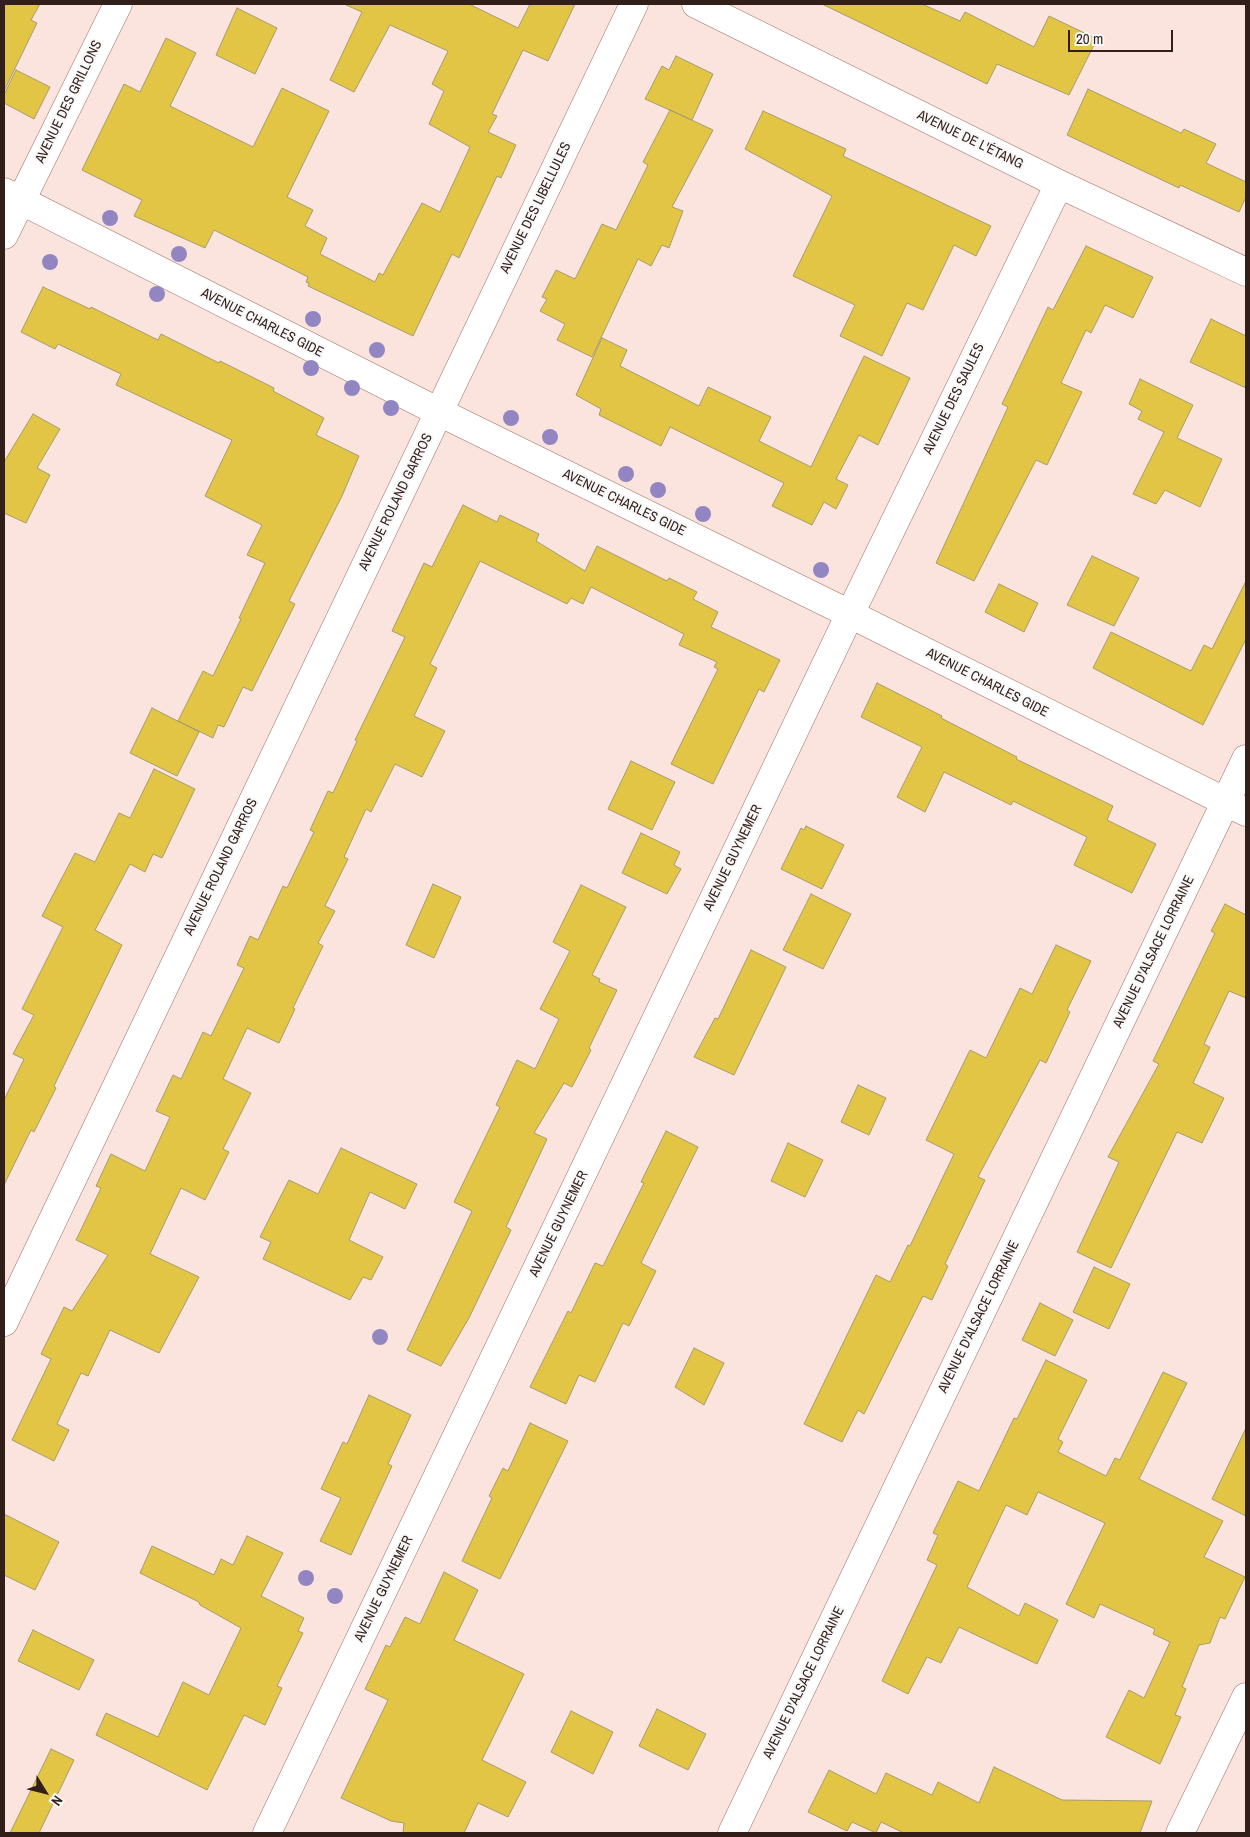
<!DOCTYPE html>
<html>
<head>
<meta charset="utf-8">
<style>
  body { margin:0 }
  #map { position:relative; width:1250px; height:1837px; overflow:hidden; background:#fbe4de; font-family:"Archivo Narrow",sans-serif }
  canvas { display:block }
  .frame { position:absolute; inset:0; border:5px solid #331f19; pointer-events:none }
  .north { position:absolute; left:20px; top:1767px; width:50px; height:50px; -webkit-text-stroke:4px #f7f7f7; paint-order:stroke; rotate:126deg; font-size:14px; font-weight:700; line-height:20px; text-align:center; color:#331f19 }
  .north::after { content:''; display:block; margin:auto; width:18px; height:22px; background:#331f19; clip-path:polygon(50% 0,100% 100%,50% 72%,0 100%) }
  .scale { position:absolute; left:1068px; top:30px; width:105px; height:22px; box-sizing:border-box; border:2px solid #331f19; border-top:0; padding-left:6px; font-size:15px; line-height:18px; white-space:nowrap; color:#331f19; -webkit-text-stroke:4px #f7f7f7; paint-order:stroke }
</style>
</head>
<body>
<div id="map">
<canvas width="1250" height="1837"></canvas>
<div class="frame"></div>
<div class="north">N</div>
<div class="scale">20 m</div>
</div>
<script>
const context = document.querySelector('canvas').getContext('2d');
context.lineJoin = 'round';
function paint(path, color) {
  context.fillStyle = color;
  context.fill(path, 'evenodd');
}
function toPath(rows) {
  const path = new Path2D();
  for (const r of rows) {
    path.moveTo(r[0], r[1]);
    for (let i = 2; i < r.length; i += 2) path.lineTo(r[i], r[i + 1]);
  }
  return path;
}
function stroke(path, color, width, dash) {
  context.strokeStyle = color;
  context.lineWidth = width;
  context.lineCap = dash ? 'butt' : 'round';
  context.setLineDash(dash || []);
  context.stroke(path);
}
function drawText(font, color, halo, rows, align = 'center') {
  context.font = font + ' "Archivo Narrow",sans-serif';
  context.lineWidth = 4;
  context.setLineDash([]);
  context.textBaseline = 'middle';
  context.strokeStyle = halo;
  context.fillStyle = color;
  for (const [text, x, y, turn = 0] of rows) {
    context.save();
    context.translate(x, y);
    context.rotate((+turn || 0) * Math.PI / 180);
    context.textAlign = isNaN(turn) ? turn : align;
    if (halo) context.strokeText(text, 0, 0);
    context.fillText(text, 0, 0);
    context.restore();
  }
}
const building = toPath([
  [4,4,40,4,31,20,37,23,4,91,4,4],
  [344,4,469,4,518,28,530,4,575,4,548,61,523,50,492,114,497,116,488,132,516,145,501,178,497,176,459,258,452,254,413,336,308,286,309,283,306,282,308,277,214,230,205,248,134,216,142,200,82,170,124,84,140,92,166,38,196,53,170,106,253,147,282,88,329,111,287,197,313,210,305,226,327,238,320,254,375,282,379,273,383,275,422,203,440,212,470,147,429,124,444,91,432,84,448,51,390,25,354,92,330,80,362,12,344,4],
  [822,4,922,4,960,21,965,12,1034,47,1049,16,1097,39,1069,95,997,64,987,84,822,4],
  [237,8,277,28,255,74,216,55,237,8],
  [676,56,713,74,692,120,645,99,662,66,669,70,676,56],
  [16,70,50,87,34,119,4,103,4,95,16,70],
  [1088,89,1181,133,1184,129,1216,144,1206,163,1246,182,1246,197,1239,212,1180,185,1179,188,1067,135,1088,89],
  [670,110,713,130,672,207,683,211,669,248,662,245,651,266,638,259,592,357,557,340,565,324,540,311,547,299,542,297,556,270,575,279,602,224,616,230,648,165,643,162,670,110],
  [763,111,846,149,843,156,991,226,976,256,954,245,923,310,907,303,882,356,840,336,855,305,793,276,832,196,745,149,763,111],
  [1086,246,1153,277,1133,318,1105,305,1091,333,1086,330,1061,383,1082,392,1047,465,1036,460,974,581,936,563,1008,407,1002,404,1048,307,1053,310,1086,246],
  [43,287,90,309,91,307,158,340,161,334,219,363,220,361,274,388,273,391,324,418,316,435,359,456,342,496,289,601,295,604,252,691,243,687,224,727,218,725,213,738,178,721,203,671,213,676,241,619,239,618,265,563,247,555,262,525,205,496,232,440,116,385,121,374,58,344,55,349,21,332,43,287],
  [1211,319,1246,336,1246,388,1190,362,1211,319],
  [602,338,627,350,620,366,699,406,708,387,771,417,759,441,811,467,864,356,910,378,878,445,859,435,836,479,848,485,836,509,824,502,812,525,772,506,784,483,670,427,661,446,599,415,601,409,576,395,602,338],
  [1140,379,1193,405,1177,438,1222,459,1200,507,1165,490,1156,504,1133,494,1164,432,1138,419,1142,411,1129,404,1140,379],
  [33,414,60,429,37,468,50,475,26,523,4,513,4,462,33,414],
  [463,505,497,522,500,515,539,534,536,541,585,571,597,546,667,581,669,578,697,592,693,599,718,612,711,627,780,660,764,692,759,689,713,784,671,764,718,669,714,667,717,662,679,645,684,634,591,587,583,604,571,598,567,604,480,561,430,664,437,668,414,716,445,731,422,777,395,764,371,812,366,809,344,857,348,859,325,906,335,911,318,943,323,946,293,1008,295,1009,279,1043,247,1028,223,1079,251,1093,223,1149,229,1152,205,1200,181,1188,150,1254,199,1277,159,1353,110,1330,88,1376,81,1373,57,1424,69,1430,54,1461,12,1440,51,1359,41,1354,64,1307,72,1311,108,1255,76,1240,101,1188,96,1186,111,1154,145,1171,170,1117,156,1111,173,1075,181,1079,203,1032,211,1036,244,968,237,965,250,936,258,940,283,886,287,888,314,832,310,830,328,791,333,793,357,741,355,740,405,637,392,631,424,563,432,567,463,505],
  [1092,556,1139,578,1114,626,1067,605,1092,556],
  [1246,581,1246,639,1203,725,1093,668,1111,632,1191,671,1204,645,1212,649,1246,581],
  [999,584,1038,603,1024,632,985,612,999,584],
  [877,683,942,716,941,718,1017,757,1016,759,1113,806,1107,820,1156,844,1132,893,1074,865,1087,837,1013,801,1011,805,944,772,925,812,897,797,922,747,861,717,877,683],
  [152,708,199,732,177,776,130,753,152,708],
  [631,761,675,782,652,830,608,809,631,761],
  [154,769,195,789,162,858,153,854,145,872,130,864,95,930,122,945,54,1086,56,1088,34,1132,31,1130,4,1185,4,1100,24,1059,13,1054,34,1015,22,1009,63,927,42,916,75,853,95,862,119,813,130,818,154,769],
  [806,826,844,845,822,889,781,869,801,828,804,830,806,826],
  [641,833,680,852,674,865,681,869,667,894,622,873,641,833],
  [433,884,461,897,434,958,406,945,433,884],
  [581,885,626,907,592,975,600,979,599,982,617,990,589,1048,591,1050,572,1087,564,1083,534,1133,547,1139,506,1227,511,1230,469,1318,441,1366,407,1350,472,1211,454,1202,500,1107,496,1105,517,1060,535,1069,559,1019,540,1009,570,951,553,942,581,885],
  [811,894,851,914,823,969,783,950,811,894],
  [1225,904,1246,915,1246,998,1229,991,1204,1044,1210,1047,1193,1083,1224,1098,1202,1143,1177,1132,1111,1268,1077,1252,1119,1162,1108,1157,1159,1064,1153,1061,1215,933,1211,931,1225,904],
  [1056,945,1091,961,1067,1010,1070,1012,1046,1063,1040,1060,978,1177,985,1180,945,1264,948,1266,932,1300,923,1296,864,1414,858,1410,842,1442,804,1424,876,1275,890,1282,908,1245,910,1246,954,1154,926,1140,970,1050,986,1058,1020,988,1032,994,1056,945],
  [751,950,786,967,734,1075,694,1057,715,1018,718,1019,751,950],
  [858,1085,886,1098,869,1135,841,1122,858,1085],
  [666,1131,698,1147,641,1263,656,1271,629,1326,623,1323,595,1382,579,1375,566,1404,530,1387,568,1311,571,1313,595,1263,603,1266,644,1183,641,1182,666,1131],
  [788,1143,823,1160,805,1197,771,1181,788,1143],
  [341,1148,417,1184,405,1209,370,1192,349,1240,383,1257,371,1280,363,1277,350,1300,263,1259,271,1242,260,1237,289,1180,318,1194,341,1148],
  [1094,1267,1130,1284,1109,1329,1073,1312,1094,1267],
  [1040,1303,1073,1320,1055,1356,1022,1340,1040,1303],
  [694,1348,724,1363,704,1405,675,1387,694,1348],
  [1046,1360,1087,1380,1058,1439,1063,1442,1058,1452,1106,1476,1115,1458,1120,1460,1163,1372,1187,1383,1139,1479,1223,1521,1204,1557,1245,1577,1225,1619,1220,1617,1210,1643,1199,1645,1182,1687,1186,1689,1175,1715,1181,1717,1160,1764,1106,1737,1129,1690,1144,1698,1170,1642,1153,1634,1155,1629,1100,1604,1094,1618,1066,1604,1105,1523,1038,1492,1027,1515,1006,1505,967,1587,1019,1616,1025,1603,1058,1620,1037,1664,959,1627,941,1663,927,1657,908,1694,882,1681,937,1565,927,1560,938,1535,933,1533,958,1481,979,1491,1014,1418,1017,1419,1046,1360],
  [369,1395,411,1415,388,1464,392,1466,351,1555,320,1541,341,1498,321,1489,343,1442,347,1444,369,1395],
  [530,1423,568,1441,500,1579,462,1561,492,1498,489,1496,503,1468,508,1471,530,1423],
  [1246,1428,1246,1516,1212,1499,1246,1428],
  [4,1514,59,1542,35,1590,4,1575,4,1514],
  [247,1536,283,1553,261,1596,304,1618,298,1631,303,1633,277,1686,282,1688,265,1725,244,1715,207,1790,96,1735,106,1713,158,1737,183,1682,209,1695,241,1628,200,1605,199,1602,140,1573,152,1546,214,1575,221,1559,233,1565,247,1536],
  [444,1572,478,1590,454,1640,524,1674,482,1760,526,1782,508,1817,478,1803,464,1833,403,1833,404,1823,391,1821,341,1798,388,1700,365,1689,386,1645,390,1647,405,1617,420,1624,444,1572],
  [33,1630,94,1660,79,1690,18,1661,33,1630],
  [657,1709,706,1734,688,1770,639,1746,657,1709],
  [571,1711,613,1732,593,1774,551,1752,571,1711],
  [51,1749,74,1760,39,1833,10,1833,51,1749],
  [994,1767,1062,1800,1152,1801,1140,1833,904,1833,881,1822,876,1833,852,1822,847,1831,808,1812,829,1770,876,1794,886,1773,932,1795,938,1782,979,1803,994,1767]
]);
paint(building, '#e2c544');
stroke(building, '#a79b6c', 1);
const minor = toPath([
  [696,4,1059,184,1246,272],
  [4,192,439,412,850,614,1246,812],
  [4,235,118,4],
  [4,1322,634,4],
  [267,1833,850,614,1059,184],
  [732,1833,1246,759],
  [1180,1833,1246,1697]
]);
stroke(minor, '#a27164', 29);
stroke(minor, '#fff', 28);
context.fillStyle = '#9186c2';
for (const [x, y] of [
  [110,218],
  [179,254],
  [50,262],
  [157,294],
  [313,319],
  [377,350],
  [311,368],
  [352,388],
  [391,408],
  [511,418],
  [550,437],
  [626,474],
  [658,490],
  [703,514],
  [821,570],
  [380,1337],
  [306,1578],
  [335,1596]
]) {
  context.beginPath();
  context.arc(x, y, 8, 0, 2 * Math.PI);
  context.fill();
}
drawText('14px', '#331f19', '#f7f7f7', [
  ["AVENUE DES GRILLONS",69,102,-64],
  ["AVENUE DE L'ÉTANG",970,140,26],
  ["AVENUE DES LIBELLULES",536,208,-64],
  ["AVENUE CHARLES GIDE",262,323,27],
  ["AVENUE DES SAULES",954,399,-64],
  ["AVENUE ROLAND GARROS",396,502,-64],
  ["AVENUE CHARLES GIDE",624,503,26],
  ["AVENUE CHARLES GIDE",987,683,27],
  ["AVENUE GUYNEMER",733,858,-64],
  ["AVENUE ROLAND GARROS",221,867,-64],
  ["AVENUE D'ALSACE LORRAINE",1154,952,-64],
  ["AVENUE GUYNEMER",559,1224,-64],
  ["AVENUE D'ALSACE LORRAINE",979,1317,-64],
  ["AVENUE GUYNEMER",384,1589,-64],
  ["AVENUE D'ALSACE LORRAINE",804,1683,-64]
]);
</script>
</body>
</html>
